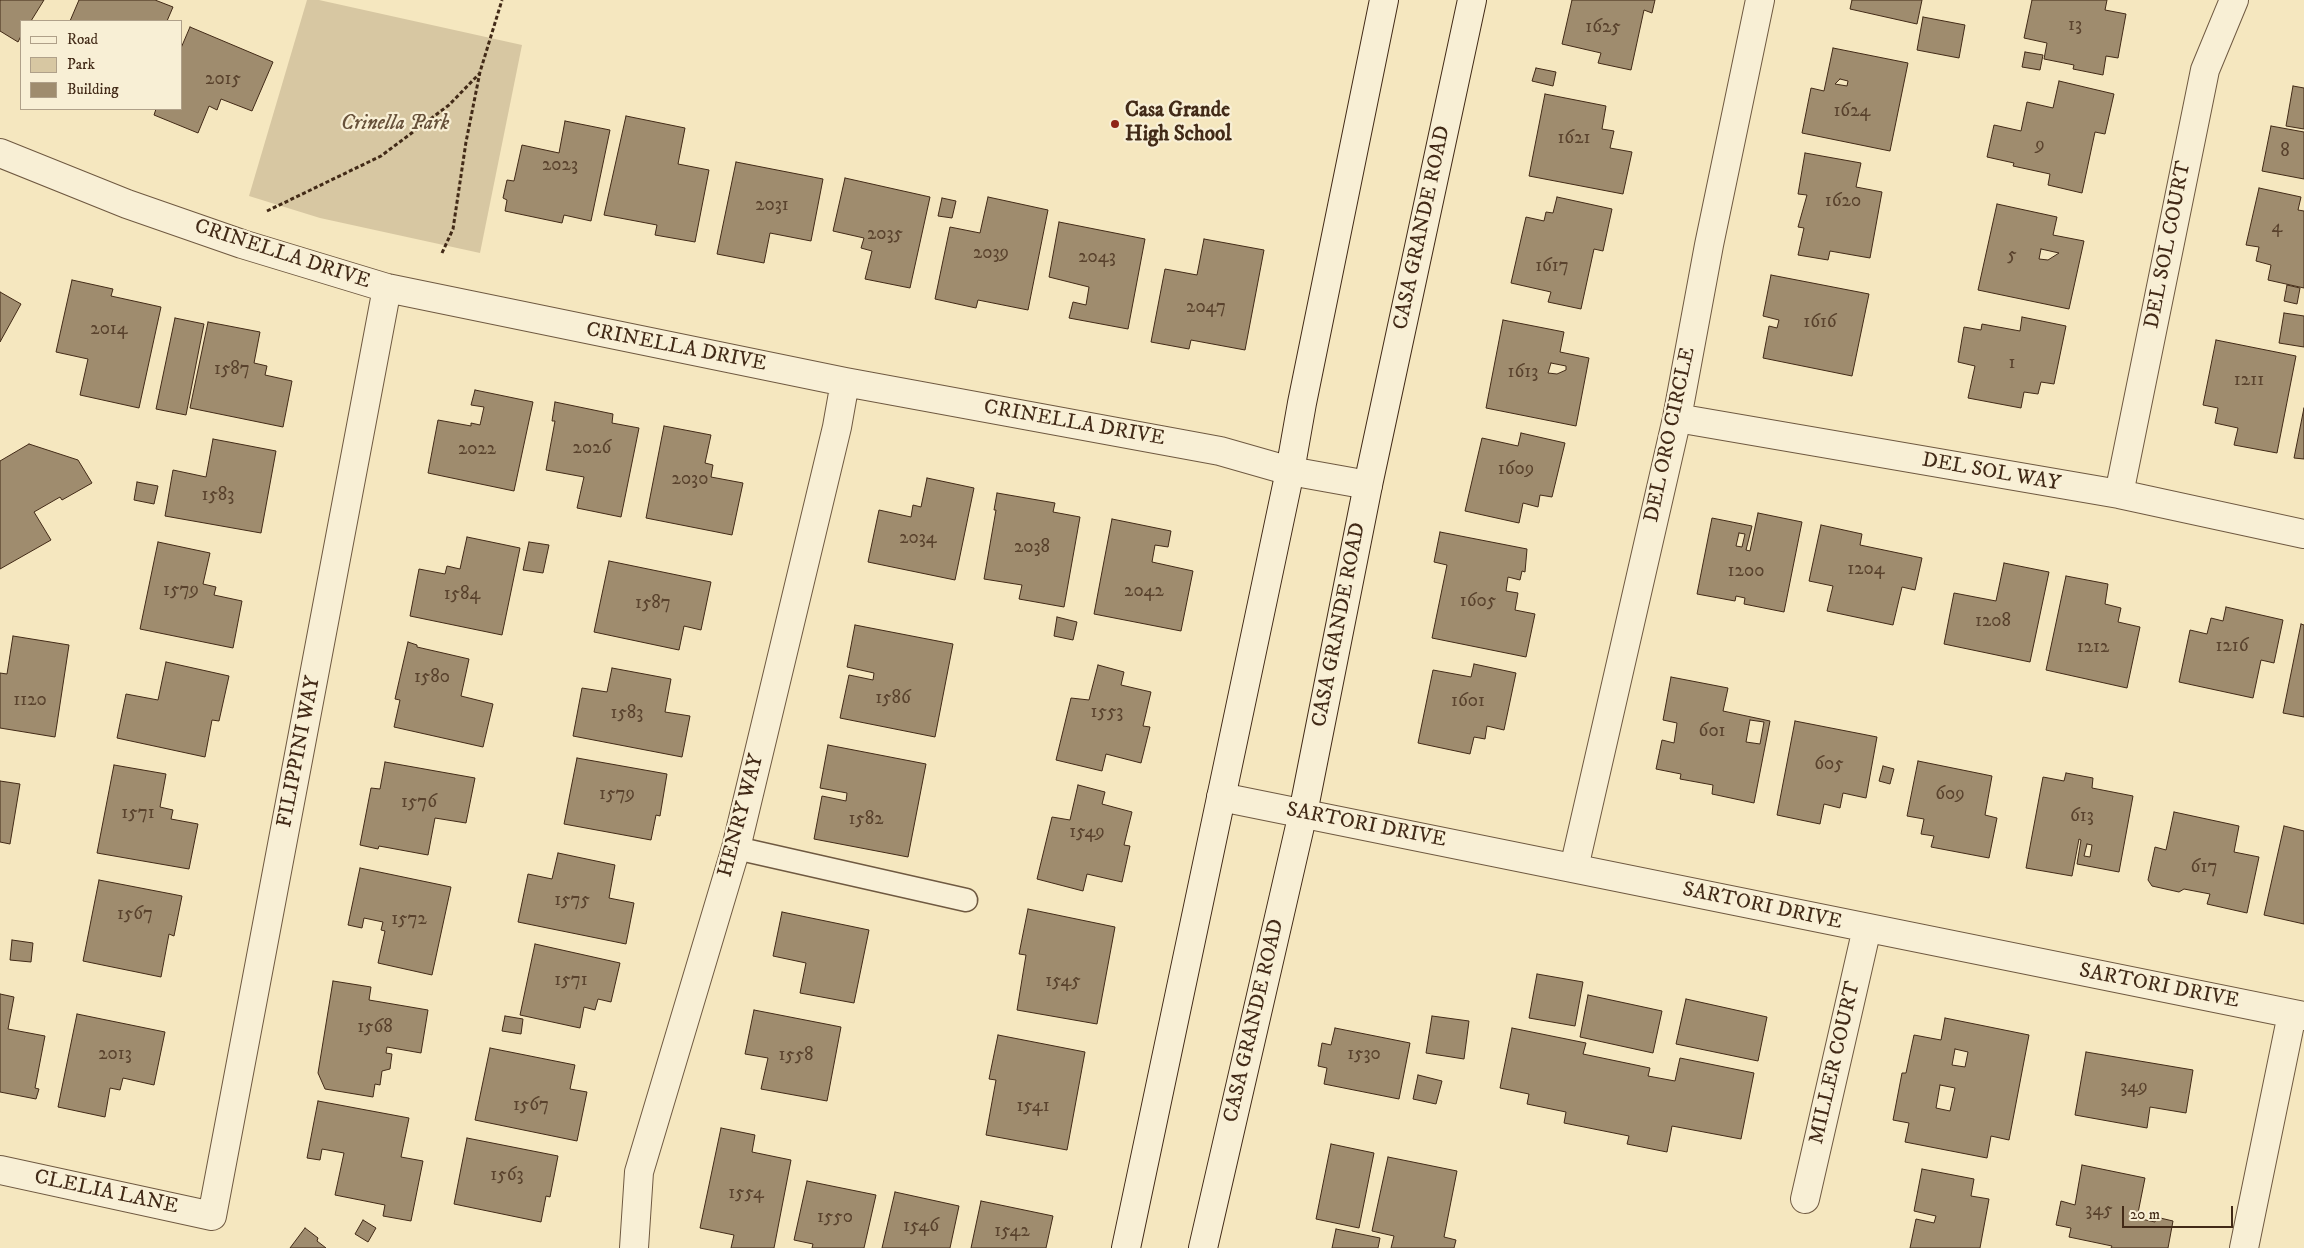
<!DOCTYPE html>
<html>
<head>
<meta charset="utf-8">
<style>
  body { margin:0 }
  #map { position:relative; width:2304px; height:1248px; overflow:hidden; background:#f5e7bf; font-family:"IM FELL DW Pica",serif }
  canvas { display:block }
  .legend { position:absolute; left:20px; top:20px; width:162px; height:90px; box-sizing:border-box; background:#f8efd5; border:1px solid #afa089; margin:0; padding:6px 9px; list-style:none; font-size:15px; color:#422a17 }
  .legend li { display:flex; align-items:center; gap:10px; height:25px }
  .legend b { width:25px; border:1px solid #afa089 }
  .scale { position:absolute; left:2122px; top:1206px; width:111px; height:22px; box-sizing:border-box; border:2px solid #422a17; border-top:0; padding-left:6px; font-size:15px; line-height:18px; white-space:nowrap; color:#422a17; -webkit-text-stroke:4px #f8efd5; paint-order:stroke }
</style>
</head>
<body>
<div id="map">
<canvas width="2304" height="1248"></canvas>
<ul class="legend">
<li><b style="height:6px;background:#f8efd5"></b>Road</li>
<li><b style="height:14px;background:#d7c7a2"></b>Park</li>
<li><b style="height:14px;background:#9f8c6e"></b>Building</li>
</ul>
<div class="scale">20 m</div>
</div>
<script>
const context = document.querySelector('canvas').getContext('2d');
context.lineJoin = 'round';
function paint(path, color) {
  context.fillStyle = color;
  context.fill(path, 'evenodd');
}
function toPath(rows) {
  const path = new Path2D();
  for (const r of rows) {
    path.moveTo(r[0], r[1]);
    for (let i = 2; i < r.length; i += 2) path.lineTo(r[i], r[i + 1]);
  }
  return path;
}
function stroke(path, color, width, dash) {
  context.strokeStyle = color;
  context.lineWidth = width;
  context.lineCap = dash ? 'butt' : 'round';
  context.setLineDash(dash || []);
  context.stroke(path);
}
function drawText(font, color, halo, rows, align = 'center') {
  context.font = font + ' "IM FELL DW Pica",serif';
  context.lineWidth = 4.5;
  context.setLineDash([]);
  context.textBaseline = 'middle';
  context.strokeStyle = halo;
  context.fillStyle = color;
  for (const [text, x, y, turn = 0] of rows) {
    context.save();
    context.translate(x, y);
    context.rotate((+turn || 0) * Math.PI / 180);
    context.textAlign = isNaN(turn) ? turn : align;
    if (halo) context.strokeText(text, 0, 0);
    context.fillText(text, 0, 0);
    context.restore();
  }
}
paint(toPath([
  [307,0,319,0,522,45,480,253,320,218,249,196]
]), '#d7c7a2');
const building = toPath([
  [0,0,44,0,31,21,21,21,21,36,18,42,0,31,0,0],
  [79,0,155,0,173,7,167,21,70,21,79,0],
  [1572,0,1655,0,1652,13,1644,10,1631,70,1598,63,1601,53,1562,44,1572,0],
  [1852,0,1922,0,1917,24,1850,9,1852,0],
  [2032,0,2107,0,2105,10,2126,14,2118,58,2106,56,2103,75,2073,69,2074,65,2044,59,2047,43,2024,38,2032,0],
  [1923,17,1965,25,1959,58,1917,50,1923,17],
  [190,27,273,62,252,111,221,99,217,110,209,106,198,133,154,115,156,109,181,109,181,48,190,27],
  [1833,48,1908,63,1890,151,1802,133,1811,88,1824,91,1833,48],
  [1840,79,1848,81,1847,86,1835,84,1840,79],
  [2025,52,2043,55,2040,70,2022,67,2025,52],
  [1536,68,1556,72,1553,86,1532,81,1536,68],
  [2059,81,2114,94,2105,134,2095,132,2082,193,2048,185,2050,174,2013,166,2014,163,1987,157,1994,125,2021,131,2027,102,2053,108,2059,81],
  [2293,86,2304,88,2304,129,2286,126,2293,86],
  [1545,94,1606,106,1602,129,1614,131,1610,148,1632,152,1623,194,1529,176,1545,94],
  [626,116,685,128,678,164,709,170,695,242,655,235,657,225,604,215,626,116],
  [565,121,610,130,591,221,564,215,562,223,505,211,507,200,503,198,507,180,514,181,522,145,559,153,565,121],
  [2271,126,2304,132,2304,179,2262,171,2271,126],
  [1805,153,1861,163,1856,187,1882,192,1870,258,1830,251,1828,260,1798,255,1804,228,1798,227,1807,195,1798,194,1805,153],
  [736,162,823,179,811,241,770,233,764,263,717,254,736,162],
  [845,178,930,197,910,288,865,279,872,251,861,248,864,238,833,231,845,178],
  [2259,188,2301,197,2298,210,2304,211,2304,288,2268,280,2271,265,2256,261,2259,247,2246,245,2259,188],
  [988,197,1048,210,1028,310,978,300,976,308,935,299,950,227,980,233,988,197],
  [1557,197,1612,209,1603,251,1594,249,1581,309,1548,302,1551,292,1511,283,1526,217,1544,221,1546,212,1553,213,1557,197],
  [942,198,956,201,952,218,938,216,942,198],
  [1997,204,2057,217,2053,235,2084,241,2069,309,1978,290,1997,204],
  [2041,249,2059,253,2048,260,2039,259,2041,249],
  [1059,222,1145,239,1128,329,1069,318,1073,302,1086,305,1089,287,1049,277,1059,222],
  [1204,239,1264,250,1245,350,1191,340,1189,349,1151,342,1165,269,1197,275,1204,239],
  [1771,275,1869,294,1852,376,1763,358,1769,326,1777,328,1779,320,1763,316,1771,275],
  [72,280,113,289,111,296,161,307,139,408,80,395,88,359,56,352,72,280],
  [2287,285,2300,288,2297,304,2284,301,2287,285],
  [0,292,21,304,0,342,0,292],
  [2284,313,2304,316,2304,347,2279,343,2284,313],
  [2022,317,2066,326,2054,384,2041,382,2038,394,2024,392,2021,408,1968,398,1975,366,1958,362,1964,327,1981,330,1982,324,2020,331,2022,317],
  [175,318,204,324,186,415,156,409,175,318],
  [1503,320,1564,332,1560,352,1589,358,1576,426,1486,408,1503,320],
  [1551,363,1566,366,1566,370,1557,374,1548,373,1551,363],
  [208,322,260,332,254,363,267,366,265,375,292,381,283,427,190,408,208,322],
  [2216,340,2296,356,2277,453,2234,445,2238,428,2215,423,2218,408,2203,405,2216,340],
  [475,390,533,402,514,491,428,473,438,420,471,426,471,423,480,425,484,407,471,405,475,390],
  [555,402,613,414,612,423,639,428,621,517,577,508,584,477,546,470,555,421,552,421,555,402],
  [2304,408,2304,459,2294,458,2304,408],
  [664,426,711,435,705,463,713,465,711,477,743,483,732,535,646,518,664,426],
  [1521,433,1565,443,1552,497,1540,495,1538,507,1523,503,1519,523,1465,511,1482,438,1518,446,1521,433],
  [213,439,276,451,261,533,165,516,173,470,206,477,213,439],
  [29,444,78,460,92,483,62,500,60,497,34,512,51,540,0,569,0,461,29,444],
  [927,478,974,488,955,580,868,562,879,510,911,517,913,505,921,507,927,478],
  [137,482,158,486,154,504,134,500,137,482],
  [997,493,1055,503,1053,512,1080,517,1064,607,1019,599,1022,585,984,579,996,510,994,510,997,493],
  [1758,513,1802,522,1784,612,1744,604,1745,598,1736,596,1735,601,1697,594,1712,518,1752,526,1746,550,1750,551,1758,513],
  [1739,533,1745,534,1742,547,1736,546,1739,533],
  [1112,519,1171,531,1168,547,1155,545,1152,562,1193,571,1181,631,1094,614,1112,519],
  [1821,525,1862,534,1860,545,1922,558,1915,590,1902,587,1893,625,1827,611,1833,586,1809,581,1821,525],
  [1440,532,1527,549,1525,572,1522,571,1520,580,1508,577,1506,591,1518,593,1515,610,1535,614,1526,657,1432,638,1447,565,1434,562,1440,532],
  [467,537,520,548,502,635,410,616,419,569,445,574,447,566,460,569,467,537],
  [158,542,210,553,203,584,216,587,214,595,242,601,233,648,140,629,158,542],
  [529,542,549,545,543,573,523,570,529,542],
  [609,561,711,582,701,630,684,626,679,650,594,632,609,561],
  [2004,563,2049,572,2030,662,1944,644,1954,593,1996,601,2004,563],
  [2066,576,2108,584,2105,604,2121,608,2118,622,2140,627,2127,688,2046,670,2066,576],
  [2226,607,2283,620,2274,663,2261,660,2253,698,2179,682,2190,630,2207,634,2211,618,2223,621,2226,607],
  [1057,617,1077,622,1073,640,1054,636,1057,617],
  [2301,624,2304,625,2304,717,2283,713,2301,624],
  [855,625,953,644,935,737,840,718,849,675,873,680,874,673,847,667,855,625],
  [13,636,69,645,55,737,0,728,0,673,7,674,13,636],
  [408,642,417,645,417,647,469,659,461,696,493,704,483,747,394,727,400,700,395,699,408,642],
  [166,662,229,676,219,721,212,720,205,757,117,738,126,694,158,700,166,662],
  [1474,664,1516,673,1504,730,1487,726,1485,739,1474,737,1470,754,1418,743,1433,670,1471,677,1474,664],
  [1098,665,1124,672,1121,685,1151,692,1143,726,1150,727,1141,763,1106,754,1102,771,1056,760,1071,698,1089,700,1098,665],
  [612,668,671,679,665,712,690,716,682,757,573,736,582,688,607,692,612,668],
  [1671,677,1728,688,1723,711,1770,721,1754,803,1712,794,1713,785,1680,779,1681,774,1656,769,1662,740,1674,743,1677,723,1663,720,1671,677],
  [1750,720,1764,722,1760,744,1746,742,1750,720],
  [1795,721,1877,737,1866,798,1843,793,1840,808,1824,804,1820,824,1777,815,1795,721],
  [828,745,926,764,908,857,814,839,822,796,846,801,847,793,820,788,828,745],
  [577,758,667,774,660,816,656,815,651,840,564,824,577,758],
  [1918,761,1992,776,1985,815,1997,818,1989,858,1931,847,1934,836,1921,834,1924,819,1907,816,1918,761],
  [385,762,475,778,466,823,435,818,428,855,379,846,378,849,360,845,371,788,380,789,385,762],
  [114,765,166,774,160,807,173,810,171,819,198,824,189,869,97,853,114,765],
  [1883,766,1894,769,1890,784,1879,781,1883,766],
  [2066,773,2093,778,2092,788,2133,796,2119,872,2077,864,2081,840,2079,839,2072,876,2026,868,2043,777,2064,781,2066,773],
  [2087,844,2092,845,2090,857,2084,856,2087,844],
  [0,781,20,784,10,844,0,842,0,781],
  [1078,785,1105,792,1102,804,1132,812,1124,845,1130,846,1122,882,1087,874,1083,891,1037,879,1052,817,1070,820,1078,785],
  [2174,812,2239,826,2234,852,2259,857,2247,913,2207,904,2210,894,2184,889,2179,892,2152,886,2148,880,2155,847,2166,850,2174,812],
  [2284,826,2304,831,2304,924,2264,915,2284,826],
  [558,853,615,865,609,898,634,903,626,944,518,922,528,874,552,879,558,853],
  [360,868,451,887,432,975,378,963,385,931,381,930,383,922,364,918,362,928,348,925,360,868],
  [99,880,182,896,174,936,169,934,161,977,83,961,99,880],
  [1028,909,1115,927,1097,1024,1017,1010,1026,955,1019,954,1028,909],
  [782,912,869,930,854,1003,800,993,806,963,773,956,782,912],
  [12,940,33,943,31,962,10,960,12,940],
  [535,944,620,963,611,1002,598,999,595,1010,584,1007,580,1028,520,1015,535,944],
  [1537,974,1583,982,1575,1026,1529,1018,1537,974],
  [333,981,371,987,369,1000,428,1010,421,1053,387,1047,386,1053,392,1054,390,1069,382,1071,380,1085,375,1084,373,1097,325,1089,318,1073,333,981],
  [0,994,14,997,8,1029,45,1036,35,1088,39,1089,36,1099,0,1092,0,994],
  [1588,995,1662,1011,1653,1053,1580,1037,1588,995],
  [1686,999,1767,1017,1758,1061,1676,1044,1686,999],
  [754,1010,841,1027,827,1101,761,1089,768,1058,745,1054,754,1010],
  [77,1014,165,1032,154,1085,123,1078,120,1090,110,1088,105,1117,58,1107,77,1014],
  [505,1016,523,1019,521,1034,502,1031,505,1016],
  [1432,1016,1469,1021,1464,1059,1426,1053,1432,1016],
  [1945,1018,2029,1035,2009,1140,1991,1136,1987,1158,1905,1142,1909,1123,1893,1120,1902,1073,1906,1073,1914,1035,1941,1040,1945,1018],
  [1955,1049,1968,1052,1965,1067,1952,1065,1955,1049],
  [1940,1085,1955,1088,1950,1111,1936,1108,1940,1085],
  [1335,1028,1410,1043,1399,1099,1324,1084,1327,1068,1318,1066,1322,1043,1331,1045,1335,1028],
  [1512,1028,1586,1043,1583,1054,1650,1068,1648,1076,1675,1081,1680,1058,1754,1073,1741,1139,1672,1126,1667,1152,1627,1144,1629,1136,1564,1123,1566,1112,1527,1104,1529,1094,1500,1088,1512,1028],
  [998,1035,1085,1052,1067,1150,986,1135,996,1080,989,1079,998,1035],
  [490,1048,575,1065,570,1089,587,1092,577,1141,475,1120,490,1048],
  [2086,1052,2193,1070,2186,1113,2150,1107,2147,1128,2075,1115,2086,1052],
  [1418,1075,1442,1081,1436,1104,1413,1099,1418,1075],
  [318,1101,409,1118,401,1157,423,1161,411,1221,383,1216,385,1205,335,1195,344,1153,322,1149,320,1160,307,1158,318,1101],
  [721,1128,755,1135,752,1152,791,1160,774,1248,731,1248,734,1235,700,1228,721,1128],
  [467,1138,558,1156,550,1197,546,1196,541,1222,454,1204,467,1138],
  [1331,1144,1374,1153,1359,1228,1316,1219,1331,1144],
  [1388,1157,1457,1171,1444,1237,1456,1240,1454,1248,1391,1248,1394,1236,1372,1231,1388,1157],
  [2082,1165,2145,1178,2137,1218,2155,1222,2156,1217,2173,1221,2168,1248,2111,1248,2112,1246,2069,1237,2071,1228,2056,1225,2061,1201,2075,1205,2082,1165],
  [1922,1169,1974,1179,1971,1196,1989,1199,1980,1248,1910,1248,1916,1219,1934,1223,1936,1216,1914,1211,1922,1169],
  [807,1181,876,1195,864,1248,812,1248,813,1244,794,1240,807,1181],
  [895,1192,959,1206,950,1248,882,1248,895,1192],
  [981,1201,1053,1216,1046,1248,971,1248,981,1201],
  [363,1220,376,1228,368,1242,355,1234,363,1220],
  [305,1228,318,1238,317,1241,326,1248,290,1248,305,1228],
  [1336,1229,1380,1238,1378,1248,1332,1248,1336,1229]
]);
paint(building, '#9f8c6e');
stroke(building, '#422a17', 1);
const lane = toPath([
  [736,848,966,900]
]);
const street = toPath([
  [0,153,127,204,242,244,387,288,845,382,1220,451,1290,471,1368,485],
  [1677,418,2119,494,2304,534],
  [2119,494,2205,70,2234,0],
  [1221,797,2304,1016],
  [1574,868,1677,418,1709,245,1760,0],
  [0,1170,212,1216,387,288],
  [1805,1199,1867,928],
  [634,1248,639,1172,736,848,837,427,845,382],
  [2244,1248,2292,1014]
]);
const secondary = toPath([
  [1126,1248,1290,471,1302,403,1384,0],
  [1203,1248,1303,813,1368,485,1472,0]
]);
stroke(lane, '#6f5941', 25);
stroke(street, '#6f5941', 30);
stroke(secondary, '#422a17', 30);
stroke(toPath([
  [267,211,381,156,449,105,480,73],
  [442,253,453,229,466,142,480,72,502,0]
]), '#422a17', 3, [4, 2.5]);
stroke(lane, '#f8efd5', 22);
stroke(street, '#f8efd5', 28);
stroke(secondary, '#f8efd5', 28);
for (const [x, y, r, color] of [
  [1115,124,5,"#8f2418"]
]) {
  const dot = new Path2D();
  dot.arc(x, y, r, 0, 2 * Math.PI);
  context.fillStyle = color;
  context.fill(dot);
  stroke(dot, '#f8efd5', 2);
}
drawText('19px', '#59422d', null, [
  ["13",2075,26],
  ["1625",1603,28],
  ["2015",223,80],
  ["1624",1852,112],
  ["1621",1574,139],
  ["9",2040,146],
  ["8",2285,152],
  ["2023",560,166],
  ["1620",1843,202],
  ["2031",772,206],
  ["4",2277,228],
  ["2035",885,235],
  ["2039",991,254],
  ["5",2012,256],
  ["2043",1097,258],
  ["1617",1552,267],
  ["2047",1206,308],
  ["1616",1820,323],
  ["2014",109,330],
  ["1",2012,364],
  ["1587",232,370],
  ["1613",1523,373],
  ["1211",2249,381],
  ["2026",592,449],
  ["2022",477,450],
  ["1609",1516,470],
  ["2030",690,480],
  ["1583",218,496],
  ["2034",918,539],
  ["2038",1032,548],
  ["1204",1866,570],
  ["1200",1746,572],
  ["1579",181,591],
  ["2042",1144,592],
  ["1584",462,595],
  ["1605",1478,602],
  ["1587",653,604],
  ["1208",1993,622],
  ["1216",2232,647],
  ["1212",2093,648],
  ["1580",432,678],
  ["1586",893,699],
  ["1120",30,701],
  ["1601",1468,702],
  ["1553",1107,713],
  ["1583",627,714],
  ["601",1712,732],
  ["605",1829,765],
  ["1579",617,795],
  ["609",1950,795],
  ["1576",419,803],
  ["1571",138,814],
  ["613",2082,817],
  ["1582",866,820],
  ["1549",1087,833],
  ["617",2204,868],
  ["1575",572,901],
  ["1567",135,915],
  ["1572",409,920],
  ["1571",571,981],
  ["1545",1063,982],
  ["1568",375,1028],
  ["2013",115,1055],
  ["1530",1364,1055],
  ["1558",796,1056],
  ["349",2134,1088],
  ["1567",531,1106],
  ["1541",1033,1107],
  ["1563",507,1176],
  ["1554",746,1194],
  ["345",2099,1211],
  ["1550",835,1218],
  ["1546",921,1227],
  ["1542",1012,1232]
]);
drawText('bold 21px', '#422a17', '#f8efd5', [
  ["Casa Grande",1125,112],
  ["High School",1125,136]
], 'left');
drawText('italic 21px', '#67513a', '#f8efd5', [
  ["Crinella Park",395,125]
]);
drawText('21px', '#422a17', '#f8efd5', [
  ["CASA GRANDE ROAD",1423,228,-78],
  ["DEL SOL COURT",2169,245,-79],
  ["CRINELLA DRIVE",282,255,18],
  ["CRINELLA DRIVE",676,348,11],
  ["CRINELLA DRIVE",1074,424,10],
  ["DEL ORO CIRCLE",1671,435,-78],
  ["DEL SOL WAY",1991,473,10],
  ["CASA GRANDE ROAD",1340,625,-79],
  ["FILIPPINI WAY",300,752,-79],
  ["HENRY WAY",742,816,-75],
  ["SARTORI DRIVE",1366,826,11],
  ["SARTORI DRIVE",1762,907,12],
  ["SARTORI DRIVE",2159,987,11],
  ["CASA GRANDE ROAD",1255,1021,-77],
  ["MILLER COURT",1836,1063,-77],
  ["CLELIA LANE",106,1193,12]
]);
</script>
</body>
</html>
